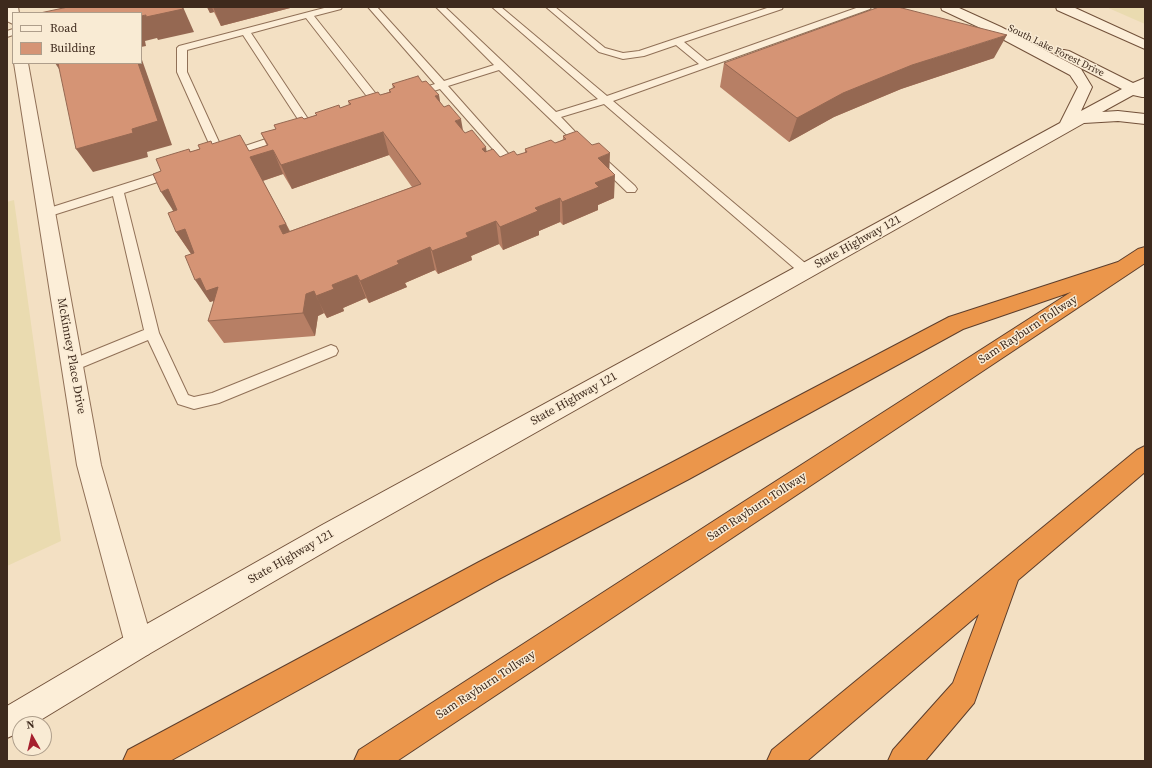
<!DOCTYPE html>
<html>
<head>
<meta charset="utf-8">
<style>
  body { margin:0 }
  #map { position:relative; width:1152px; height:768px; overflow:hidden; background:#f3e0c3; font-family:"Source Serif 4",serif }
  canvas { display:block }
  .frame { position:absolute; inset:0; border:8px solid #3e2a1d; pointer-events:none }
  .legend { position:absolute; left:12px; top:12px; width:130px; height:52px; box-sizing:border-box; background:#f9ebd4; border:1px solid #ae9e8b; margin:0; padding:5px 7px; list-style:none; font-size:12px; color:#3e2a1d }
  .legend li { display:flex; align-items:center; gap:8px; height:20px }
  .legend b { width:20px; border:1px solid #ae9e8b }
  .north { position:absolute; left:12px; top:716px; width:40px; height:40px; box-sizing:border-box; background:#f9ebd4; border:1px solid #ae9e8b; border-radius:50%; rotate:352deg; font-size:11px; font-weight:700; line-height:16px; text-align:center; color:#3e2a1d }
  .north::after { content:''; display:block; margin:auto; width:14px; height:18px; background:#a6202e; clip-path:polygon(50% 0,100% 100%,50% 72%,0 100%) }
</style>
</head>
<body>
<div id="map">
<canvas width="1152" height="768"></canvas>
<div class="frame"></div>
<ul class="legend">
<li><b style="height:5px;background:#fceed8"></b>Road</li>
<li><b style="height:11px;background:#d59475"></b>Building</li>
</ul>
<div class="north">N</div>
</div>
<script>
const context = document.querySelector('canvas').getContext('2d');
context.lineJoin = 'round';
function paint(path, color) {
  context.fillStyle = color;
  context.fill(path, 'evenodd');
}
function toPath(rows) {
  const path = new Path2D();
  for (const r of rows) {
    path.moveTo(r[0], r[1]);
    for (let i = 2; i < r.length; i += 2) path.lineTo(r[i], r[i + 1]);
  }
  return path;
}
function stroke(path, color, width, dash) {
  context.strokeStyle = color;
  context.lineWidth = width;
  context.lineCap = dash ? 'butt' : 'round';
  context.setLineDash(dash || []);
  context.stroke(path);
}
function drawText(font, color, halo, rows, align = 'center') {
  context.font = font + ' "Source Serif 4",serif';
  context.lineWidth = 3;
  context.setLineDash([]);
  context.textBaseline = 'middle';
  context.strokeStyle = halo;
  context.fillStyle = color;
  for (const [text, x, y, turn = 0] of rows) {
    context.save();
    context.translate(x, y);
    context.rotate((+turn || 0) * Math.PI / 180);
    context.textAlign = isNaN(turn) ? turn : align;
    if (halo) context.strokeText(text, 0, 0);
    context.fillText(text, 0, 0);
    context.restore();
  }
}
paint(toPath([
  [1106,7,1145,7,1145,24],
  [14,200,61,541,7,566,7,202]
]), '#eadbb0');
const service = toPath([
  [328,7,342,7,341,9,314,16,384,104,385,106,384,108,376,108,306,18,251,33,314,128,313,130,305,130,243,35,187,50,187,72,224,153,281,134,289,134,290,136,289,138,232,157,225,158,220,160,216,159,177,72,177,48,179,46,328,7],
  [368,7,377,7,444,81,494,65,436,7,445,7,556,112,598,99,492,7,501,7,607,96,699,64,676,45,644,56,623,59,599,52,546,7,555,7,605,48,623,53,639,51,770,7,783,7,782,9,684,42,707,61,859,7,871,7,870,9,613,101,811,268,813,271,811,274,806,276,801,274,604,104,561,117,582,139,581,141,566,146,560,143,562,141,570,138,499,70,448,86,512,158,521,156,525,157,527,159,525,161,514,164,506,164,440,89,414,97,410,96,409,94,410,92,435,84,368,7],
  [13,29,13,35,7,37,7,31,13,29],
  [596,153,600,154,635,186,637,189,635,192,627,192,592,158,590,156,592,154,596,153],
  [175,168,179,169,181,172,179,175,124,193,159,333,188,395,194,397,212,393,331,345,336,347,338,351,336,355,219,403,194,409,178,404,148,340,78,369,73,371,68,369,66,365,68,361,144,330,113,196,47,217,43,216,41,213,43,210,175,168]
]);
const minor = toPath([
  [7,7,18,7,19,13,13,13,13,24,7,21,7,7],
  [14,63,28,63,101,465,153,644,149,654,139,658,129,654,125,644,77,465,14,63]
]);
const secondary = toPath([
  [941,7,957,7,1001,27,1081,69,1092,87,1081,111,1122,89,1059,57,1057,54,1059,51,1064,50,1069,51,1133,83,1145,78,1145,97,1142,97,1133,95,1102,112,1118,111,1145,114,1145,124,1118,121,1084,123,340,543,149,654,34,724,20,724,20,732,7,738,7,706,129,634,322,525,1060,123,1078,87,1070,75,991,33,942,10,941,7],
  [1056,7,1073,7,1145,40,1145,49,1057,10,1056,7]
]);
const motorway = toPath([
  [1145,247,1145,263,397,761,354,761,359,750,720,517,1071,292,963,329,689,479,497,580,170,761,123,761,128,750,479,562,671,463,949,317,1118,262,1138,249,1145,247],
  [1145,446,1145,472,1018,580,974,703,925,761,888,761,893,750,953,683,979,614,807,761,767,761,772,750,1137,450,1145,446]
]);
stroke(service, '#907057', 2);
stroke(minor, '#907057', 2);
stroke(secondary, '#72513a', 2);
stroke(motorway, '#5d3e2c', 2);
paint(service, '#fceed8');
paint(minor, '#fceed8');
paint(secondary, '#fceed8');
paint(motorway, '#eb964b');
paint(toPath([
  [207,7,294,7,221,26,214,12,210,13],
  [994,58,901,89,834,117,789,142,720,87,724,63],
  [392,84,440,102,465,133,487,152,500,157,517,155,525,153,525,149,555,143,563,140,563,136,609,169,614,198,598,205,598,210,563,225,560,222,539,231,539,235,503,250,499,244,471,256,472,260,438,274,435,270,405,283,407,287,369,303,366,298,343,308,344,311,327,318,324,313,318,316,315,336,224,343,208,321,214,302,213,301,210,302,191,254,176,232,173,211,161,171,189,149,191,152,212,144,249,151,267,146,261,133,276,129,274,125,304,119,316,115,315,113,340,108,349,105,348,101,380,95,389,92,389,90,393,88],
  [389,155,412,187,290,231,263,181,283,174,292,189]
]), '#b77f65');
paint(toPath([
  [183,7,194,32,158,40,157,38,145,41,146,46,141,47,141,16],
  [207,7,212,7,214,12,210,13],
  [213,7,294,7,221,26],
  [1007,35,994,58,901,89,834,117,789,142,797,118,843,93,912,65],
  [141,57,172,145,147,152,148,157,93,172,76,149,132,129,138,63,141,63],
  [55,63,61,63,67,81],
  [439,95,443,118,435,96],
  [461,119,465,142,455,121],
  [383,132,389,155,292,189,281,165],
  [486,147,489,170,482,149],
  [273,150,283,174,262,181,250,157],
  [610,153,609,177,598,158],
  [615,175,614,198,598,205,598,210,563,225,562,202,595,183],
  [168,189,183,213,176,215,161,192],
  [560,198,560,222,539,231,539,235,503,250,500,227,535,208],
  [496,221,499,244,471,256,472,260,438,274,432,251,466,233],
  [286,224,297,247,290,250,279,226],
  [185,229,200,252,192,255,176,232],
  [430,247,435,270,405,283,407,287,369,303,360,281,397,261],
  [357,275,366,298,343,308,344,311,327,318,316,296,332,285],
  [200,278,218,287,222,314,213,301,210,302,195,280],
  [314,291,324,313,318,316,315,336,303,313,306,294]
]), '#956852');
const building = toPath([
  [68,7,182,7,183,9,146,17,146,15,141,16,141,13,40,13,68,7],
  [879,7,898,7,1007,35,912,65,843,93,797,118,724,63,879,7],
  [58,63,138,63,158,121,132,129,133,133,76,149,58,63],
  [418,76,422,82,426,81,439,95,435,96,444,107,449,105,461,119,455,121,465,133,472,130,486,147,482,149,485,152,493,149,500,157,514,151,517,155,527,152,525,149,551,140,555,143,566,139,563,136,577,131,592,145,599,143,610,153,598,158,615,175,595,183,599,187,562,202,560,198,535,208,538,211,500,227,496,221,466,233,468,237,432,251,430,247,397,261,399,264,360,281,357,275,332,285,334,289,316,296,314,291,306,294,303,313,208,321,218,287,206,291,200,278,195,280,185,256,194,253,185,229,176,232,168,213,177,210,168,189,161,192,153,174,161,171,156,159,189,149,190,152,200,149,198,145,211,141,212,144,240,135,249,151,268,145,261,133,276,129,274,125,302,117,304,119,317,115,315,113,339,105,340,108,351,104,348,101,378,92,380,95,391,92,389,90,395,87,392,84,418,76],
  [383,132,421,184,283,234,279,226,286,224,250,157,273,150,281,165,383,132]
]);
paint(building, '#d59475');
stroke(building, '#956852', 1);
drawText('10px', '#3e2a1d', '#f9ebd4', [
  ["South Lake Forest Drive",1056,51,26]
]);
drawText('12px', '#3e2a1d', '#f9ebd4', [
  ["State Highway 121",858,242,-29],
  ["Sam Rayburn Tollway",1028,330,-33],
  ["McKinney Place Drive",71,356,80],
  ["State Highway 121",574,399,-29],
  ["Sam Rayburn Tollway",757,507,-33],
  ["State Highway 121",291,557,-30],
  ["Sam Rayburn Tollway",486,685,-33]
]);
</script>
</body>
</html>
